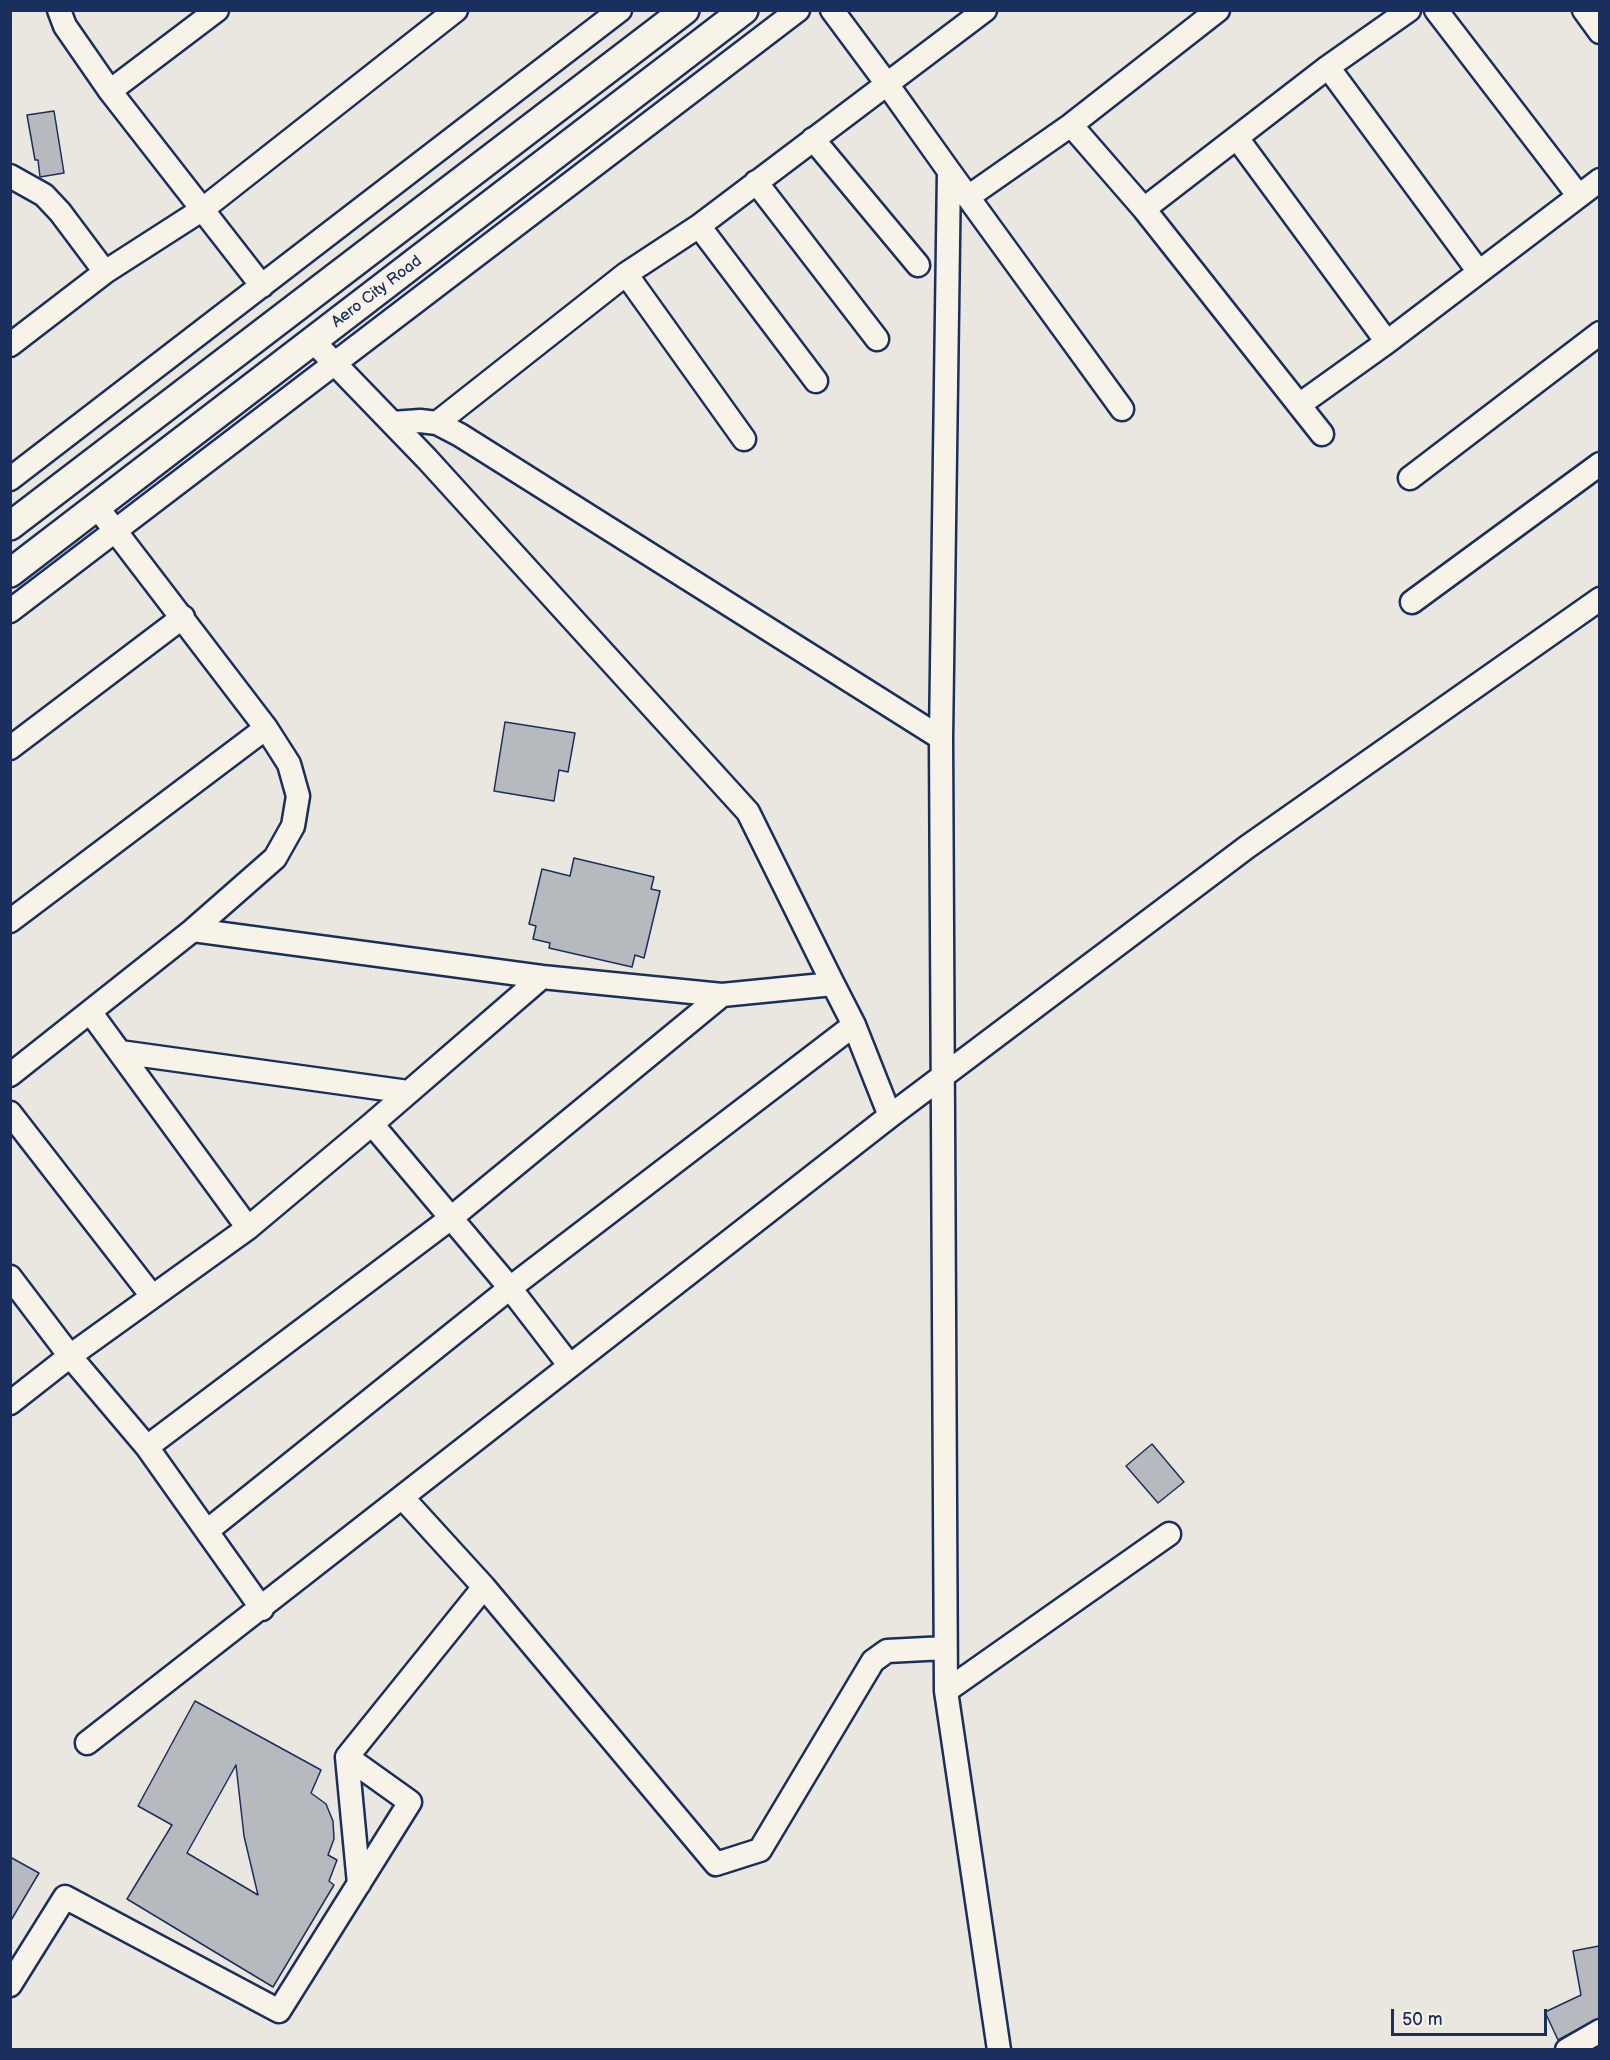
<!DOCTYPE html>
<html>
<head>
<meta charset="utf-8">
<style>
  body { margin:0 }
  #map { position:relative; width:1610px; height:2060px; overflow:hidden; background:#eae7e0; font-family:"Balsamiq Sans",sans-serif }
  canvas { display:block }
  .frame { position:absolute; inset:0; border:12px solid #1b2f5e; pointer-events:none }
  .scale { position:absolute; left:1391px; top:2009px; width:156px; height:27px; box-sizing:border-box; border:3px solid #1b2f5e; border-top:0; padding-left:8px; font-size:18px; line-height:21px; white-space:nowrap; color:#1b2f5e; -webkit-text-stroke:4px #f7f3e8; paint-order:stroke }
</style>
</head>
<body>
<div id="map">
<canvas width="1610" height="2060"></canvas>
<div class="frame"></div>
<div class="scale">50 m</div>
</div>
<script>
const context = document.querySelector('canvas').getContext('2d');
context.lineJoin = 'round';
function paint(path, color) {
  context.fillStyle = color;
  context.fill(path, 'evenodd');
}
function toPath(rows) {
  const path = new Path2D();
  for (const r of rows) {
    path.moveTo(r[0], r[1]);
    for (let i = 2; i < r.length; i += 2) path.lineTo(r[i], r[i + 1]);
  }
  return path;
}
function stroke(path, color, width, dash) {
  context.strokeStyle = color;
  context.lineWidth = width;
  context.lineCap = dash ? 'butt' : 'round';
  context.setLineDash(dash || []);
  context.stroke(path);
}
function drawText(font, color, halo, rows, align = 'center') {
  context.font = font + ' "Balsamiq Sans",sans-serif';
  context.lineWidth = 6;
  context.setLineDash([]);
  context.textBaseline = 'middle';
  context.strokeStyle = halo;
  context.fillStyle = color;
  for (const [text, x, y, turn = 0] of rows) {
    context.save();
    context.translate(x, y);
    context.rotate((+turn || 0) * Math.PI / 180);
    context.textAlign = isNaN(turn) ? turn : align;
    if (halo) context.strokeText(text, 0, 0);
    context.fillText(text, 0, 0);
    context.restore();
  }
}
const building = toPath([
  [54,111,64,173,40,177,38,160,35,160,27,115,54,111],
  [505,722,575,733,568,772,559,770,554,801,494,791,505,722],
  [574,858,654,877,651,889,660,891,644,958,635,955,632,967,549,948,550,943,533,939,536,926,529,924,542,869,570,876,574,858],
  [1152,1444,1184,1482,1158,1503,1126,1466,1152,1444],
  [195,1701,321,1770,311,1793,326,1804,333,1821,334,1839,328,1855,337,1860,329,1881,334,1885,273,1987,127,1899,172,1825,138,1806,195,1701],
  [236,1765,244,1836,258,1895,187,1853,236,1765],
  [10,1857,39,1873,10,1922,10,1857],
  [1599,1946,1599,2018,1558,2040,1545,2012,1581,1995,1573,1951,1599,1946]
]);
paint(building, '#b6babf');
stroke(building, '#1b2f5e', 1.5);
const minor = toPath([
  [59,10,65,26,110,91,262,286],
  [832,10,887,84,949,171,1122,409],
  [1436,10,1578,195],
  [1584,10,1600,32],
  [1328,67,1479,272],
  [110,91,217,10],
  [1071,125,1144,209,1322,434],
  [1237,138,1387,342],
  [813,139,918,265],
  [949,171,941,738,946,1691,999,2050],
  [10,176,44,195,60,212,105,272],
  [756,182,877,339],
  [968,197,1071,125,1218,10],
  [1144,209,1328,67,1409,10],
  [699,226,816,381],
  [313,341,427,459,748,812,833,984],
  [10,345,105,272,203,209,456,10],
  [1299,405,1387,342,1600,180],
  [392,423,420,421,437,423,460,435,941,738],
  [437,423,626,274],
  [744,439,626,274,699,226,985,10],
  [1410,478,1600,333],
  [10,479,620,10],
  [97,507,266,728,289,764,298,796,293,826,275,858,193,930,542,977,722,995,833,984,854,1025,890,1116],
  [1412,602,1600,464],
  [10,611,798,10],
  [10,748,183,617],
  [10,921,266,728],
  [91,1013,248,1228],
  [120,1052,408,1092],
  [10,1075,193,930],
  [10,1113,152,1296],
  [372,1124,510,1288,570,1366],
  [10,1277,70,1356,147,1447,262,1609],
  [10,1403,70,1356,248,1228,372,1124,542,977],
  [147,1447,451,1218,722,995],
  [402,1497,484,1587,716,1864,760,1850,873,1661,887,1651,945,1648],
  [207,1531,510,1288,854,1025],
  [946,1691,1169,1534],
  [87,1743,890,1116,1247,847,1600,599],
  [347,1757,359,1884],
  [10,1985,65,1897,279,2011,410,1802,347,1757,484,1587],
  [1567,2050,1600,2031]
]);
const tertiary = toPath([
  [10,526,685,10],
  [10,573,744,10]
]);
stroke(minor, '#1b2f5e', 27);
stroke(tertiary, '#1b2f5e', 32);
stroke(minor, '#f7f3e8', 22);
stroke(tertiary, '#f7f3e8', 27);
drawText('16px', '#1b2f5e', '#f7f3e8', [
  ["Aero City Road",377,292,-37]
]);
</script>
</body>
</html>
